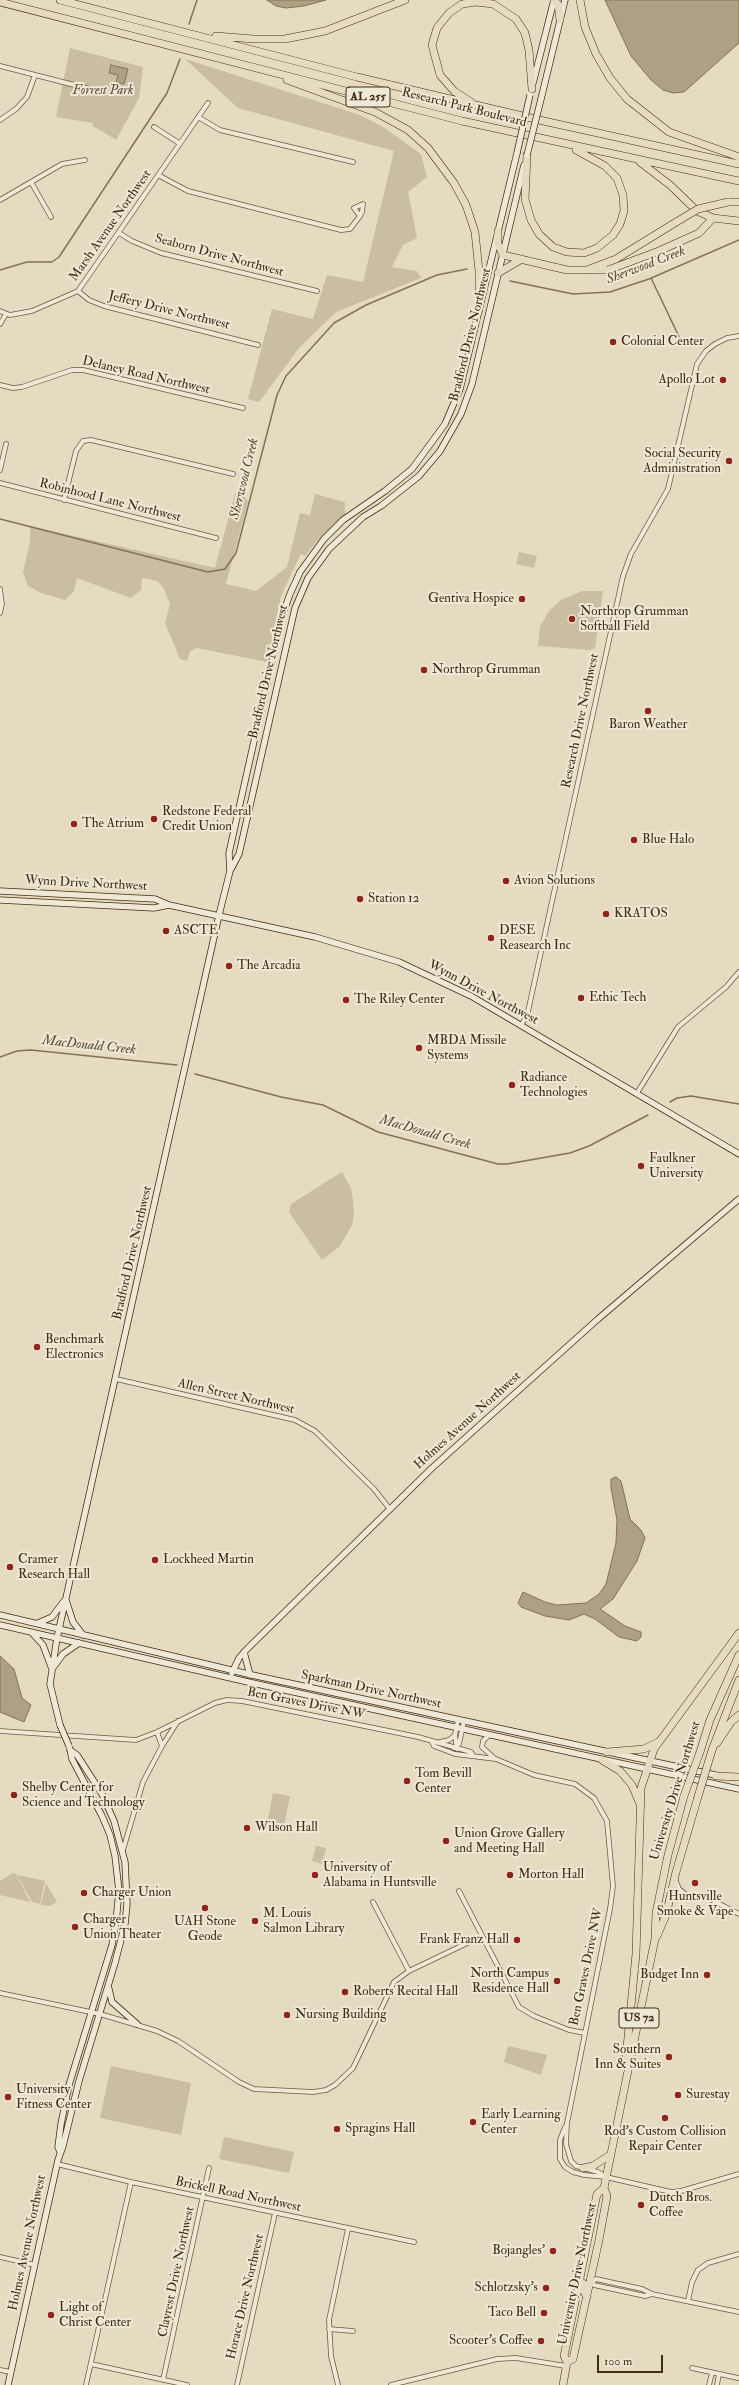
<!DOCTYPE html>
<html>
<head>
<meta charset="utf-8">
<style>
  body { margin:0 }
  #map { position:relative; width:739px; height:2385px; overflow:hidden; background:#e5dbc0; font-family:"IM FELL Double Pica",serif }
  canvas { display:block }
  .scale { position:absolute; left:597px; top:2355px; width:66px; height:18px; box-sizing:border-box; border:2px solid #422d10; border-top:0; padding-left:5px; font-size:12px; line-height:14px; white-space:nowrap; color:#422d10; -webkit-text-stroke:3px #eee8d6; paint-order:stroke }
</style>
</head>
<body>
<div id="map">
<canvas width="739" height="2385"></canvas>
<div class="scale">100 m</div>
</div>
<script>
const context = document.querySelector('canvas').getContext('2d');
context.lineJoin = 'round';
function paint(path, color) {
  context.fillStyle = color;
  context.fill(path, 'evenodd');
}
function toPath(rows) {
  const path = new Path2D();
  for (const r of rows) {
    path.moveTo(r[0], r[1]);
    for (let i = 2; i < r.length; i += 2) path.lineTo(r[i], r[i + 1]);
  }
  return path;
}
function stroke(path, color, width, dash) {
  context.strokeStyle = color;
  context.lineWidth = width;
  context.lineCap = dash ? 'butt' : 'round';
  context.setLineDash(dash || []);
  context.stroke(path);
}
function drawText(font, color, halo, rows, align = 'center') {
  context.font = font + ' "IM FELL Double Pica",serif';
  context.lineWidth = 4;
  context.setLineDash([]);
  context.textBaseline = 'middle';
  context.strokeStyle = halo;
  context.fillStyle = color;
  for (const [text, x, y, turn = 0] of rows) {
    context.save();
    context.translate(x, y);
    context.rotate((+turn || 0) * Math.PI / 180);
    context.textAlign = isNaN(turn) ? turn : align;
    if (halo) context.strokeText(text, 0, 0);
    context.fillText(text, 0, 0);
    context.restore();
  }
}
paint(toPath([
  [70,48,143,67,139,98,116,140,93,126,93,123,56,117],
  [185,59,360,115,383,127,421,154,427,177,408,192,417,238,403,245,392,267,417,271,421,278,336,312,299,348,259,402,248,399,272,309,313,319,327,275,363,282,394,151,238,108],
  [235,494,245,497,248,502,226,584,256,591,287,567,300,513,310,515,315,494,345,502,345,515,317,541,305,556,301,554,292,572,281,596,267,662,197,648,190,651,187,661,180,659,165,623,170,604,163,587,157,581,142,578,141,590,131,598,77,578,74,591,65,600,41,593,28,586,23,572,30,541,30,526,215,568],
  [519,552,537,556,534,568,516,564],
  [582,591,603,591,595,648,591,650,538,646,540,627,549,611,561,600],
  [342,1172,351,1188,353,1200,354,1213,352,1225,340,1246,322,1260,289,1212,291,1204],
  [273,1793,290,1796,284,1826,267,1824],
  [316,1846,326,1848,322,1864,312,1861],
  [13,1873,16,1874,30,1902,0,1895,0,1881],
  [17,1875,45,1881,40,1904,32,1902],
  [46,1883,57,1902,49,1906,41,1905],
  [508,2046,547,2055,541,2075,504,2062],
  [111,2066,191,2083,181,2135,100,2118],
  [224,2137,294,2152,289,2173,219,2159]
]), '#c9bda2');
const water = toPath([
  [267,0,326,0,304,6,286,8,276,6,267,0],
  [605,0,739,0,739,43,684,92,673,93,663,90,651,80,631,56,605,0],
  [111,65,128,69,124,84,116,82,118,75,109,73,111,65],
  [616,1477,621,1481,630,1519,641,1530,645,1538,637,1561,613,1599,600,1609,625,1626,641,1632,641,1637,637,1641,619,1637,595,1619,584,1614,569,1620,545,1616,521,1607,518,1603,523,1592,545,1602,557,1605,586,1603,599,1594,606,1584,616,1543,617,1520,611,1488,611,1479,616,1477],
  [0,1656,14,1669,22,1698,31,1705,24,1722,0,1712,0,1656]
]);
paint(water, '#aea084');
stroke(water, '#837256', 1);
stroke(toPath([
  [189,24,197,0],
  [0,270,27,262,52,262,59,257,167,93,180,59],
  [651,278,683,345],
  [510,281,573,294,610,292,649,279,739,240],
  [0,519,208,572,225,569,236,553,277,395,286,376,334,323,366,305,437,275,467,269],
  [0,1057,17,1051,31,1050,177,1065],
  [195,1074,281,1097,323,1105,378,1132,498,1164,507,1164,570,1153,589,1146,648,1115],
  [670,1102,677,1098,691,1096,739,1104]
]), '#837256', 1.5);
const street = toPath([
  [0,66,90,89],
  [198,117,220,130,353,162],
  [0,120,16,109,27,97,35,75],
  [154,127,179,143],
  [158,175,188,191,341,230,350,229,360,216],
  [31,182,51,217],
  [0,200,62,164,85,160],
  [363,204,362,212,360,216,354,208,363,204],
  [119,233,132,241,161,253,317,291],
  [78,291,89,300,104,306,258,345],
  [0,311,10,315,32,311,78,291,208,103],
  [0,324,6,314],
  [0,385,13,388,22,387,72,370,83,370,243,408],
  [0,470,6,444],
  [0,483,216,538],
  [64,500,76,451,83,441,91,440,233,474],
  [0,613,2,604,0,589],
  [521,1025,527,1016,623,576,631,554,668,489,697,364,706,351,715,344,727,338,739,336],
  [637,1093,678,1027,726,987,739,972],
  [116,1379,295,1420,315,1431,374,1489,389,1508],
  [0,1731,136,1740,157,1732,215,1703,227,1700,242,1701,418,1737,471,1752,473,1755],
  [157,1732,162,1746],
  [489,1735,483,1741,482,1747,494,1758],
  [432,1742,434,1746,455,1754,496,1759,534,1775,575,1784,594,1798,607,1821,613,1886,610,1909,567,2123,566,2144,571,2161,576,2166,598,2172,606,2177],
  [440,1742,449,1740,455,1735],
  [454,1748,459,1744,464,1721],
  [457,1749,455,1735,458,1720],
  [123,1850,143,1782,162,1746,178,1721],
  [675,1879,679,1889,684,1893],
  [459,1891,519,2007,534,2016,569,2030,585,2033],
  [671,1893,710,1899,739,1914],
  [373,1902,409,1971],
  [0,1993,100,2014,157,2031,178,2041,239,2082,254,2089,313,2092,326,2090,335,2085,353,2068,394,1982,409,1971,482,1936],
  [565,2127,560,2140,560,2159,565,2167,573,2172,584,2175,606,2177,671,2192,681,2191,739,2174],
  [57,2164,131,2182,414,2242],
  [0,2257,35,2265],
  [592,2281,594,2285,645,2296,652,2294],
  [592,2282,596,2279,642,2289,652,2294,739,2312],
  [688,2301,692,2282,698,2270,708,2263,739,2254],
  [329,2329,353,2331],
  [91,2364,187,2385],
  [692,2368,738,2378],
  [0,2370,11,2372],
  [163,2380,209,2168],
  [86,2385,131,2182],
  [237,2385,275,2213],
  [338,2385,331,2356,329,2320,348,2229],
  [391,2385,497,2359,516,2358,566,2366],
  [709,2385,712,2373],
  [717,2385,719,2374]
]);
const secondary = toPath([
  [533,83,554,0],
  [541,99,565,0],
  [230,871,229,853,282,616,290,594,300,572,324,539,343,520,385,491,412,469,445,424,460,389,517,153],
  [0,891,155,899,169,905,315,937,399,962,471,996,739,1154],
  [0,900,154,908,169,905],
  [66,1600,73,1622,83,1635],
  [0,1615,252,1675,720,1776],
  [38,1623,52,1617,64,1601],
  [0,1625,248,1682,739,1789],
  [32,1633,43,1645,52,1669,63,1654,79,1643],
  [244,1652,250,1675],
  [232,1673,239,1658,247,1649,432,1468,598,1319,739,1199],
  [60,1725,50,1684,57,1638,219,915,230,871,239,854,295,608,308,578,329,549,363,517,381,506,419,476,440,451,461,414,472,384,524,165],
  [109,1989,112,2002,137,2024],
  [60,2152,58,2147,61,2124,69,2085,112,1945,116,1922,119,1891,115,1856,110,1835,102,1816,72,1759,70,1749],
  [8,2385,58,2160,63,2146,79,2081,115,1963,125,1924,127,1904,125,1862,114,1821,102,1794,77,1755,70,1750]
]);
const highway = toPath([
  [60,0,357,77,548,122,739,164],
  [554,0,558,4,560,20],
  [580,0,585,27,596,54,610,78,627,99,669,132,739,157],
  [0,2,462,121,739,181],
  [216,36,253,39,285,39,325,31,405,0],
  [287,80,375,112,408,130,428,148,454,183,466,205,475,232,479,271,479,310],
  [471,102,454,91,440,75,432,45,437,28,449,13,462,4,476,2,493,4,516,19,525,33,529,50,532,89],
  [527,155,525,199,531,220,539,234,553,247,567,252,584,253,597,248,613,235,620,224,624,211,623,195,617,178,605,166,576,150],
  [640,162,670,185,697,211,713,218,739,221],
  [728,202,739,202],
  [498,231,498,244,503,255,567,270,587,270,616,259,673,224],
  [592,270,608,270,659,251,699,233,713,218],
  [498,273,522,259],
  [717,1743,731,1722,739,1715],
  [712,1750,739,1680],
  [607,1752,644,1749,658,1742],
  [700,1752,710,1720,739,1655],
  [602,1760,620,1771,632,1785,639,1802],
  [716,1776,739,1777],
  [657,1936,666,1915,676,1872,697,1800],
  [626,2058,636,1954,641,1788,654,1749,739,1633],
  [583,2168,593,2166,610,2155],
  [580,2281,584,2284,583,2290,587,2297],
  [567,2362,573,2359,599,2240,607,2196,604,2188,655,1939,656,1913,668,1855,684,1796],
  [563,2385,567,2362,564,2356,569,2332,597,2194,604,2188]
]);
stroke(street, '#6b583c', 5.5);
stroke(secondary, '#422d10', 7);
stroke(highway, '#422d10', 8);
stroke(street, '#eee8d6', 4);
stroke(secondary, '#eee8d6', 5.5);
stroke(highway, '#e5dbc0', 7);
const secondaryBridge = toPath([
  [517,153,530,95],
  [527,155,541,99],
  [60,1725,69,1746]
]);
const highwayBridge = toPath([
  [673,224,698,209,728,202],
  [684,1796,700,1752],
  [697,1800,712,1750]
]);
stroke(secondaryBridge, '#422d10', 7, []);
stroke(highwayBridge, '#422d10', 8, []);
stroke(secondaryBridge, '#eee8d6', 5.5);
stroke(highwayBridge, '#e5dbc0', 7);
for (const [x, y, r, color] of [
  [613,342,4,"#8f2418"],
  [723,380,4,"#8f2418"],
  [729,461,4,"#8f2418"],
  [522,599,4,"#8f2418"],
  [572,619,4,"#8f2418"],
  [424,670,4,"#8f2418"],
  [648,711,4,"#8f2418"],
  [154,819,4,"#8f2418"],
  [74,824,4,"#8f2418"],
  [634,840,4,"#8f2418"],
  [506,881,4,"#8f2418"],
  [360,899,4,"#8f2418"],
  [606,914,4,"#8f2418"],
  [166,931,4,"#8f2418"],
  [491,938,4,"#8f2418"],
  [229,966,4,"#8f2418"],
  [581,998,4,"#8f2418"],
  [346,1000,4,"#8f2418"],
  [419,1048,4,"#8f2418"],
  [512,1085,4,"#8f2418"],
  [641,1166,4,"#8f2418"],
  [37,1347,4,"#8f2418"],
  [155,1560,4,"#8f2418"],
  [10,1567,4,"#8f2418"],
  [407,1781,4,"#8f2418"],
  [14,1795,4,"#8f2418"],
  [247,1828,4,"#8f2418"],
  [446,1841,4,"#8f2418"],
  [315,1875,4,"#8f2418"],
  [510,1875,4,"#8f2418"],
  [695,1883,4,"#8f2418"],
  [84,1893,4,"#8f2418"],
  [205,1908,4,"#8f2418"],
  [255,1921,4,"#8f2418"],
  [75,1927,4,"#8f2418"],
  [517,1940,4,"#8f2418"],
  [707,1975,4,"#8f2418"],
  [557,1981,4,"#8f2418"],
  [345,1992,4,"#8f2418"],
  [287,2015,4,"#8f2418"],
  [669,2057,4,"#8f2418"],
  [678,2095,4,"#8f2418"],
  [8,2097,4,"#8f2418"],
  [665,2118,4,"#8f2418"],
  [473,2122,4,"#8f2418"],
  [337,2129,4,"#8f2418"],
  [641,2205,4,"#8f2418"],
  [553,2251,4,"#8f2418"],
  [546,2288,4,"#8f2418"],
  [544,2313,4,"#8f2418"],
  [51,2315,4,"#8f2418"],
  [541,2341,4,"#8f2418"]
]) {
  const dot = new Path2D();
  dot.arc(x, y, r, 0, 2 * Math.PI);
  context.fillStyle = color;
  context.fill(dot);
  stroke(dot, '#eee8d6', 1.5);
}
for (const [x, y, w] of [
  [368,97,44],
  [639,2018,40]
]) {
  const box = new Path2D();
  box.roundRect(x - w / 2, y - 10, w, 20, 3);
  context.fillStyle = '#eee8d6';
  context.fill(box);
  stroke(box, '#422d10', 1);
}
drawText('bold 12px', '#422d10', null, [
  ["AL 255",368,97],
  ["US 72",639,2018]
]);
drawText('italic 13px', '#5d4a2d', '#eee8d6', [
  ["Forrest Park",103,91]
]);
drawText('13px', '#422d10', '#eee8d6', [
  ["Research Park Boulevard",464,108,14],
  ["Marsh Avenue Northwest",111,226,-55],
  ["Seaborn Drive Northwest",219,256,15],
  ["Jeffery Drive Northwest",169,311,14],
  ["Bradford Drive Northwest",471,335,-76],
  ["Delaney Road Northwest",146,376,13],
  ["Robinhood Lane Northwest",110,501,14],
  ["Bradford Drive Northwest",269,672,-77],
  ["Research Drive Northwest",581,721,-78],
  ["Wynn Drive Northwest",86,884,3],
  ["Wynn Drive Northwest",483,993,28],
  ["Bradford Drive Northwest",133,1253,-77],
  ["Allen Street Northwest",236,1397,13],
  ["Holmes Avenue Northwest",468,1421,-42],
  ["Sparkman Drive Northwest",371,1690,12],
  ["Ben Graves Drive NW",306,1704,11],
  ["University Drive Northwest",676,1791,-73],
  ["Ben Graves Drive NW",587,1967,-78],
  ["Brickell Road Northwest",238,2195,12],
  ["Holmes Avenue Northwest",28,2243,-78],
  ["Clayrest Drive Northwest",177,2272,-78],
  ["University Drive Northwest",578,2274,-78],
  ["Horace Drive Northwest",246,2297,-77]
]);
drawText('13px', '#422d10', '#eee8d6', [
  ["Colonial Center",621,342],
  ["Apollo Lot",715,380,"right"],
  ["Social Security",721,454,"right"],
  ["Administration",721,469,"right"],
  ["Gentiva Hospice",514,599,"right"],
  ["Northrop Grumman",580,612],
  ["Softball Field",580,627],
  ["Northrop Grumman",432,670],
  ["Baron Weather",648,725,"center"],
  ["Redstone Federal",162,812],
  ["Credit Union",162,827],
  ["The Atrium",82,824],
  ["Blue Halo",642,840],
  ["Avion Solutions",514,881],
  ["Station 12",368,899],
  ["KRATOS",614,914],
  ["ASCTE",174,931],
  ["DESE",499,931],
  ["Reasearch Inc",499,946],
  ["The Arcadia",237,966],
  ["Ethic Tech",589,998],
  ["The Riley Center",354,1000],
  ["MBDA Missile",427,1041],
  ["Systems",427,1056],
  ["Radiance",520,1078],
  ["Technologies",520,1093],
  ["Faulkner",649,1159],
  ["University",649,1174],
  ["Benchmark",45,1340],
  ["Electronics",45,1355],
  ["Cramer",18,1560],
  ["Research Hall",18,1575],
  ["Lockheed Martin",163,1560],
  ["Tom Bevill",415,1774],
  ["Center",415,1789],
  ["Shelby Center for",22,1788],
  ["Science and Technology",22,1803],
  ["Wilson Hall",255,1828],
  ["Union Grove Gallery",454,1834],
  ["and Meeting Hall",454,1849],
  ["University of",323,1868],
  ["Alabama in Huntsville",323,1883],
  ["Morton Hall",518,1875],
  ["Charger Union",92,1893],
  ["Huntsville",695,1897,"center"],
  ["Smoke & Vape",695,1912,"center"],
  ["M. Louis",263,1914],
  ["Salmon Library",263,1929],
  ["Charger",83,1920],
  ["Union Theater",83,1935],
  ["UAH Stone",205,1922,"center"],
  ["Geode",205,1937,"center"],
  ["Frank Franz Hall",509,1940,"right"],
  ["North Campus",549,1974,"right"],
  ["Residence Hall",549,1989,"right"],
  ["Budget Inn",699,1975,"right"],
  ["Roberts Recital Hall",353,1992],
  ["Nursing Building",295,2015],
  ["Southern",661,2050,"right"],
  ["Inn & Suites",661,2065,"right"],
  ["University",16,2090],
  ["Fitness Center",16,2105],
  ["Surestay",686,2095],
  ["Early Learning",481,2115],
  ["Center",481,2130],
  ["Spragins Hall",345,2129],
  ["Rod's Custom Collision",665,2132,"center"],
  ["Repair Center",665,2147,"center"],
  ["Dutch Bros.",649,2198],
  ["Coffee",649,2213],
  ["Bojangles'",545,2251,"right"],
  ["Schlotzsky's",538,2288,"right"],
  ["Light of",59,2308],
  ["Christ Center",59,2323],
  ["Taco Bell",536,2313,"right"],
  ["Scooter's Coffee",533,2341,"right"]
], 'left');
drawText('italic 14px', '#5d4a2d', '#eee8d6', [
  ["Sherwood Creek",646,266,-21],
  ["Sherwood Creek",245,479,-76],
  ["MacDonald Creek",89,1046,6],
  ["MacDonald Creek",425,1133,16]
]);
</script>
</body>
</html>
